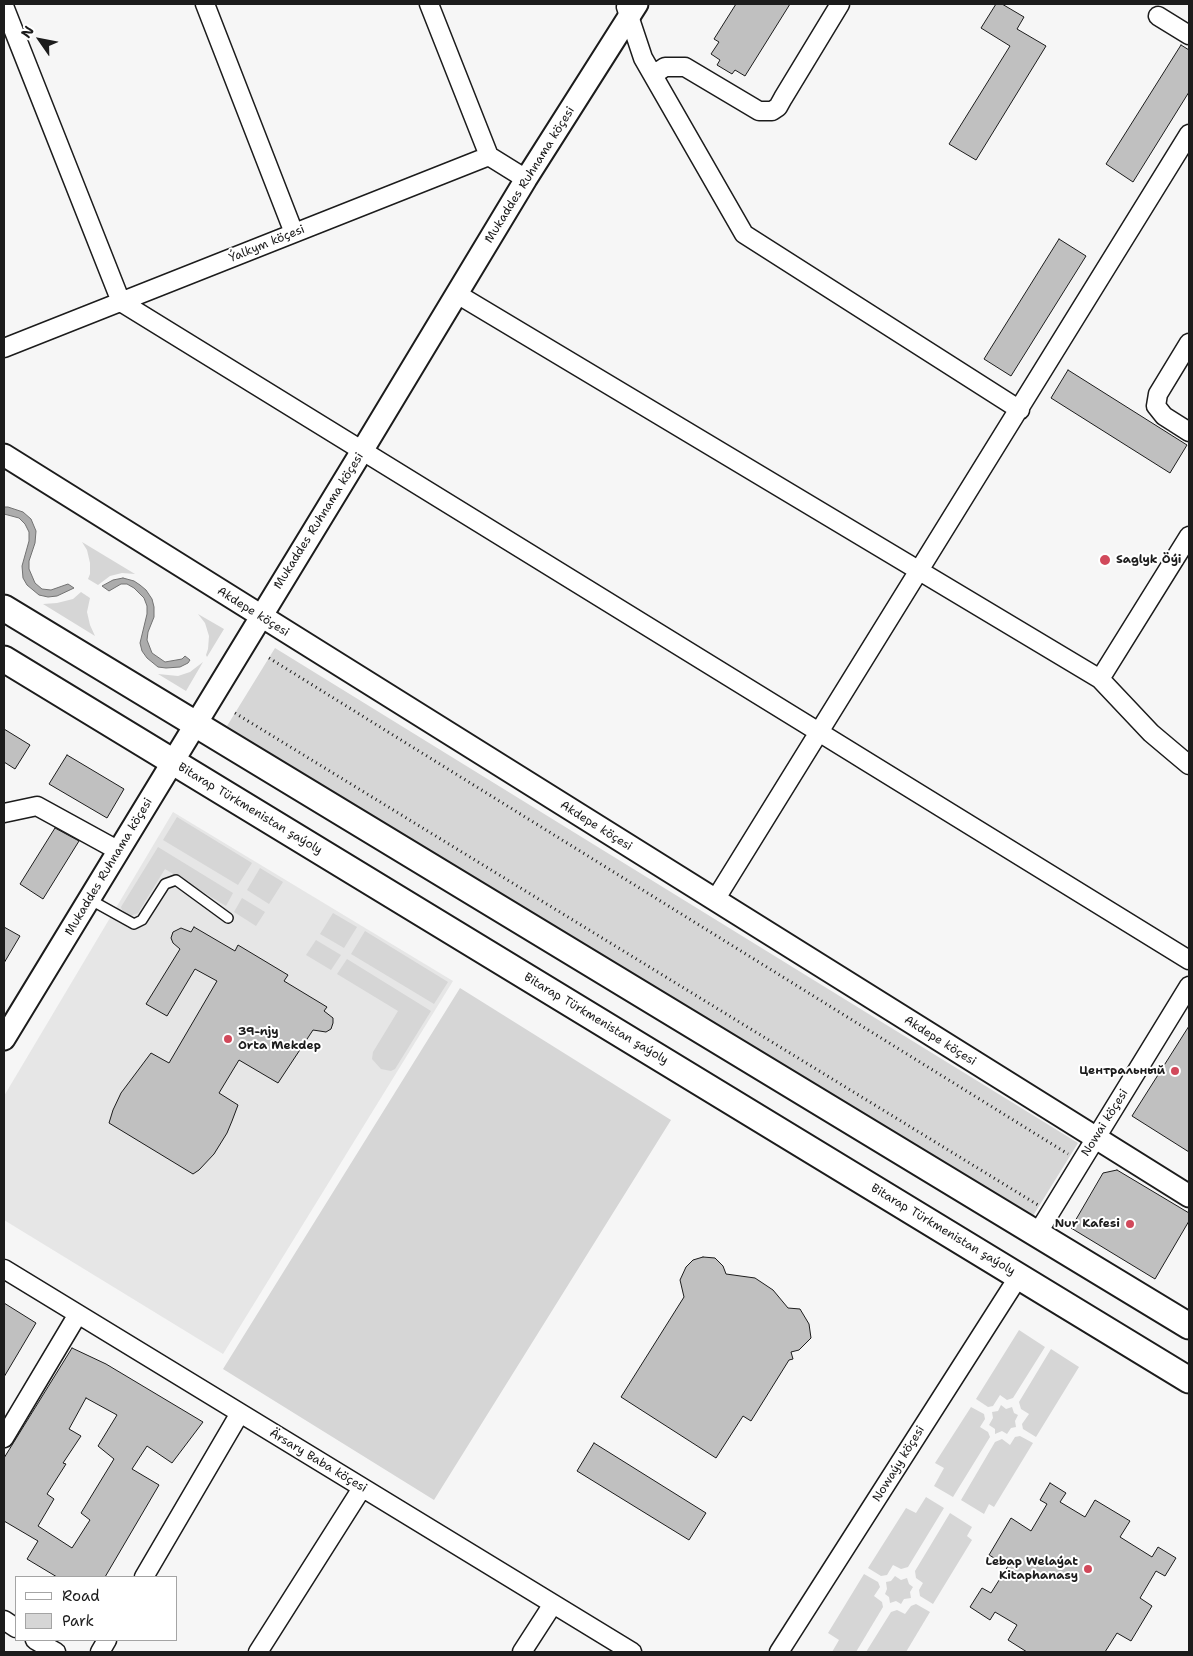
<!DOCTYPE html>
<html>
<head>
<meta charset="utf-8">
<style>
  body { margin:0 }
  #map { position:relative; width:1193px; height:1656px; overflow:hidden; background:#f6f6f6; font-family:"Shantell Sans",sans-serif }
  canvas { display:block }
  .frame { position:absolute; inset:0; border:5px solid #1c1c1c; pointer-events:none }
  .legend { position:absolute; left:15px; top:1576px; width:162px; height:65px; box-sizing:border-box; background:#fff; border:1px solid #a4a4a4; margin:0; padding:6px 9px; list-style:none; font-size:15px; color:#1c1c1c }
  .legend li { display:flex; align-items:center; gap:10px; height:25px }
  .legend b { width:25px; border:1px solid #a4a4a4 }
  .north { position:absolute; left:15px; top:15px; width:50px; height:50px; -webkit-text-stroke:4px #fff; paint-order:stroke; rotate:303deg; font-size:14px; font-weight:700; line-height:20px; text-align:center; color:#1c1c1c }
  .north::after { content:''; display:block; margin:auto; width:18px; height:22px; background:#1c1c1c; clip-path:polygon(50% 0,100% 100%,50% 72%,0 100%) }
</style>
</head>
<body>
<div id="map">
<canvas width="1193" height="1656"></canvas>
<div class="frame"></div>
<ul class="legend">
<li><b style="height:6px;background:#fff"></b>Road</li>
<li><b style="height:14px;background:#d6d6d6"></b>Park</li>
</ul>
<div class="north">N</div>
</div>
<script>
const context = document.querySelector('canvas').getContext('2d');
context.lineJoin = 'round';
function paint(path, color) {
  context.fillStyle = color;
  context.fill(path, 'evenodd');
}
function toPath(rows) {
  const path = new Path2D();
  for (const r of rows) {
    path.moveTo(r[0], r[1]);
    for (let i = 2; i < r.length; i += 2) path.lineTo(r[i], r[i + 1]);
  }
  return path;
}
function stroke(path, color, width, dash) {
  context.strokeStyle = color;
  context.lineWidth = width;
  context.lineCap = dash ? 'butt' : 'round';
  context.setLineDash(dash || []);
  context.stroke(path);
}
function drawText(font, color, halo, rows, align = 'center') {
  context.font = font + ' "Shantell Sans",sans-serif';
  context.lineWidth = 4;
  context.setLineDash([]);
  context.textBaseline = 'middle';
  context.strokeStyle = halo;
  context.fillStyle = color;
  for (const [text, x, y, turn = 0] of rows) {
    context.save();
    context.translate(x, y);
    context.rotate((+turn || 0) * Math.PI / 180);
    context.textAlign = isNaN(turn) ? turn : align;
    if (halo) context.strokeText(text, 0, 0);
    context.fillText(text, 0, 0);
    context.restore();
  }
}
paint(toPath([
  [173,812,453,981,223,1354,4,1220,4,1096]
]), '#e6e6e6');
paint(toPath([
  [82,542,135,574,122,573,110,576,98,585,88,579,90,574,90,563,87,550],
  [81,592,90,598,87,612,90,625,95,636,43,604,57,603,73,599],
  [198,614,224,629,207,657,206,655,208,649,209,636,205,623],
  [275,648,1078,1143,1031,1219,227,726],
  [203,662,186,691,158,674,178,676,190,672],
  [177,817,252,863,238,885,163,840],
  [158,847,233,893,226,906,165,869,138,913,130,916,122,910,121,907],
  [260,868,283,882,269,904,247,890],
  [242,898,265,912,256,926,234,912],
  [333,913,357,927,344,948,320,934],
  [365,931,448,982,434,1004,351,954],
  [316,940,341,955,331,970,306,955],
  [347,959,431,1011,395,1069,391,1071,381,1069,372,1059,373,1052,398,1011,337,974],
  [460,988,671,1120,434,1500,223,1369],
  [1019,1330,1045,1347,1013,1398,1007,1400,1000,1395,993,1406,988,1407,976,1399],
  [1051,1349,1079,1367,1036,1437,1023,1429,1022,1424,1029,1414,1021,1409,1019,1402],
  [1001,1405,1006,1409,1012,1407,1014,1413,1018,1415,1015,1421,1016,1427,1011,1428,1007,1434,1002,1431,995,1434,995,1429,989,1425,993,1418,992,1412,998,1411],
  [971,1407,984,1414,985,1419,980,1427,988,1432,990,1437,953,1497,934,1486,944,1468,935,1463],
  [1020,1436,1033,1443,994,1507,989,1504,984,1514,961,1500,995,1442,1002,1439,1010,1445,1015,1437],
  [926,1497,944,1508,908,1567,901,1569,893,1565,887,1575,881,1576,868,1568,906,1508,916,1513],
  [950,1513,972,1527,967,1536,972,1540,933,1604,920,1596,919,1590,923,1583,916,1578,915,1571],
  [864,1574,878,1582,880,1587,874,1596,882,1602,883,1607,856,1652,832,1652,839,1640,828,1633],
  [895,1576,901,1580,907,1578,909,1584,913,1587,910,1592,911,1598,904,1599,901,1604,896,1601,890,1603,889,1597,885,1594,887,1589,886,1582,891,1581],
  [916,1604,930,1612,906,1652,866,1652,891,1612,897,1610,905,1614,911,1606]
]), '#d6d6d6');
const water = toPath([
  [4,507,8,507,23,512,31,519,36,531,35,543,29,561,29,569,35,583,42,589,51,590,68,584,74,588,57,596,48,597,39,595,27,585,23,578,22,566,29,541,29,532,25,524,19,518,4,514,4,507],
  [123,578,134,581,140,585,146,590,152,599,154,607,154,617,148,632,147,640,152,653,165,662,182,659,185,656,190,660,188,663,180,667,166,668,158,667,147,658,142,651,140,643,147,614,147,606,144,598,134,588,127,584,121,584,109,591,102,586,113,580,123,578]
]);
paint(water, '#acacac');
stroke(water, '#727272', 1);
const building = toPath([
  [736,4,790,4,745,76,735,70,732,74,717,65,720,60,711,54,719,42,714,39,736,4],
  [996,4,1002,4,1024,17,1017,29,1046,46,976,160,949,144,1010,46,981,28,996,4],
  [1181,45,1189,50,1189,92,1133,182,1106,164,1181,45],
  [1059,239,1086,256,1011,376,984,359,1059,239],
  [1068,370,1187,445,1170,473,1051,398,1068,370],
  [4,729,30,745,15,769,4,762,4,729],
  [67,755,124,789,107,818,49,784,67,755],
  [55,828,79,841,43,899,20,884,55,828],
  [4,927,20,936,4,963,4,927],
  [194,927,235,951,238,945,288,975,284,981,327,1007,324,1011,333,1018,333,1023,331,1029,326,1032,313,1030,278,1083,239,1060,219,1093,238,1105,232,1121,227,1133,214,1154,199,1170,193,1174,109,1123,113,1110,121,1093,151,1053,169,1063,217,981,195,969,167,1016,146,1004,180,949,173,943,171,938,173,932,181,928,191,932,194,927],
  [1189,1026,1189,1152,1132,1116,1189,1026],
  [1117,1170,1189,1213,1189,1221,1155,1279,1071,1228,1103,1173,1117,1170],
  [703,1257,715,1258,723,1266,726,1274,755,1278,773,1290,788,1308,800,1309,809,1324,811,1338,799,1350,791,1352,793,1359,789,1360,751,1421,743,1416,716,1458,621,1397,684,1297,680,1280,686,1267,693,1260,703,1257],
  [4,1303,36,1323,4,1377,4,1303],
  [72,1348,106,1364,203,1422,172,1463,147,1446,132,1469,159,1485,105,1577,57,1577,27,1559,38,1541,4,1521,4,1458,72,1348],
  [86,1398,117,1415,98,1446,114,1459,81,1513,90,1520,72,1548,38,1526,54,1499,47,1494,66,1464,63,1463,81,1436,69,1429,86,1398],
  [594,1443,706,1513,689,1540,577,1471,594,1443],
  [1050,1483,1066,1493,1060,1502,1085,1517,1095,1500,1130,1521,1120,1537,1152,1557,1158,1547,1176,1558,1165,1576,1156,1571,1140,1598,1152,1606,1131,1641,1117,1633,1105,1652,1027,1652,1008,1640,1017,1625,995,1612,990,1620,970,1607,982,1588,991,1593,1008,1566,989,1555,1011,1518,1031,1531,1047,1504,1040,1500,1050,1483]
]);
paint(building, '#c0c0c0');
stroke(building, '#1c1c1c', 1);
const service = toPath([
  [89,899,134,924,142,920,165,884,176,880,228,918]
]);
const minor = toPath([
  [205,4,294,233],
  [429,4,489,156],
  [4,6,121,302,1189,960],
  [626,7,643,58,744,234,1020,410],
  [1158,16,1189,35],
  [653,75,665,67,685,67,759,111,772,111,778,107,783,98,840,4],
  [457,294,1100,679,1189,536],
  [1189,343,1158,394,1156,406,1164,416,1189,432],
  [4,348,489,156,526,179],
  [1100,679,1151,733,1189,765],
  [4,813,37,806,119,851],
  [715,900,1189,134],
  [1037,1234,1189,986],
  [4,1269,632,1652],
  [4,1438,78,1314],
  [144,1577,240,1413],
  [4,1620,16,1628],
  [35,1640,56,1652],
  [100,1652,107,1640],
  [258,1652,362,1488],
  [522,1652,553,1604],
  [779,1652,1019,1276]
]);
const tertiary = toPath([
  [4,455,1189,1196],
  [4,1039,362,451,526,179,637,4]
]);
const secondary = toPath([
  [4,608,1189,1326],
  [4,659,1189,1380]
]);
stroke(service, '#1c1c1c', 12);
stroke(minor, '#1c1c1c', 21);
stroke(tertiary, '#1c1c1c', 25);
stroke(secondary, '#1c1c1c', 29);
stroke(toPath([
  [269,658,1068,1154],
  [235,713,1038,1205]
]), '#1c1c1c', 3, [1, 4]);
stroke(service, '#fff', 9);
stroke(minor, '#fff', 18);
stroke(tertiary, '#fff', 21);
stroke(secondary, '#fff', 25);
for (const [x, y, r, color] of [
  [1105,560,6,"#d1495b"],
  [228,1039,5,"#d1495b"],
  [1175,1071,5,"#d1495b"],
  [1130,1224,5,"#d1495b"],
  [1088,1569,5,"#d1495b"]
]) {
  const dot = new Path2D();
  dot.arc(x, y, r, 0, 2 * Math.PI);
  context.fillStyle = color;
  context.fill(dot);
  stroke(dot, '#fff', 2);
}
drawText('12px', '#1c1c1c', '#fff', [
  ["Mukaddes Ruhnama köçesi",530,175,-58],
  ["Ýalkym köçesi",267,244,-22],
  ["Mukaddes Ruhnama köçesi",319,521,-58],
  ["Akdepe köçesi",253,612,32],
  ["Bitarap Türkmenistan şaýoly",250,809,31],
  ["Akdepe köçesi",596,826,32],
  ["Mukaddes Ruhnama köçesi",109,867,-59],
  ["Bitarap Türkmenistan şaýoly",596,1019,31],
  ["Akdepe köçesi",940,1041,32],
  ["Nowai köçesi",1105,1123,-58],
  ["Bitarap Türkmenistan şaýoly",943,1230,31],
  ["Ärsary Baba köçesi",318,1461,31],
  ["Nowaýy köçesi",899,1464,-58]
]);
drawText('bold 12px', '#1c1c1c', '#fff', [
  ["Saglyk Öýi",1116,560,"left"],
  ["39-njy",238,1032,"left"],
  ["Orta Mekdep",238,1046,"left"],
  ["Центральный",1165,1071],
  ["Nur Kafesi",1120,1224],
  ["Lebap Welaýat",1078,1562],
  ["Kitaphanasy",1078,1576]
], 'right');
</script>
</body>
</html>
